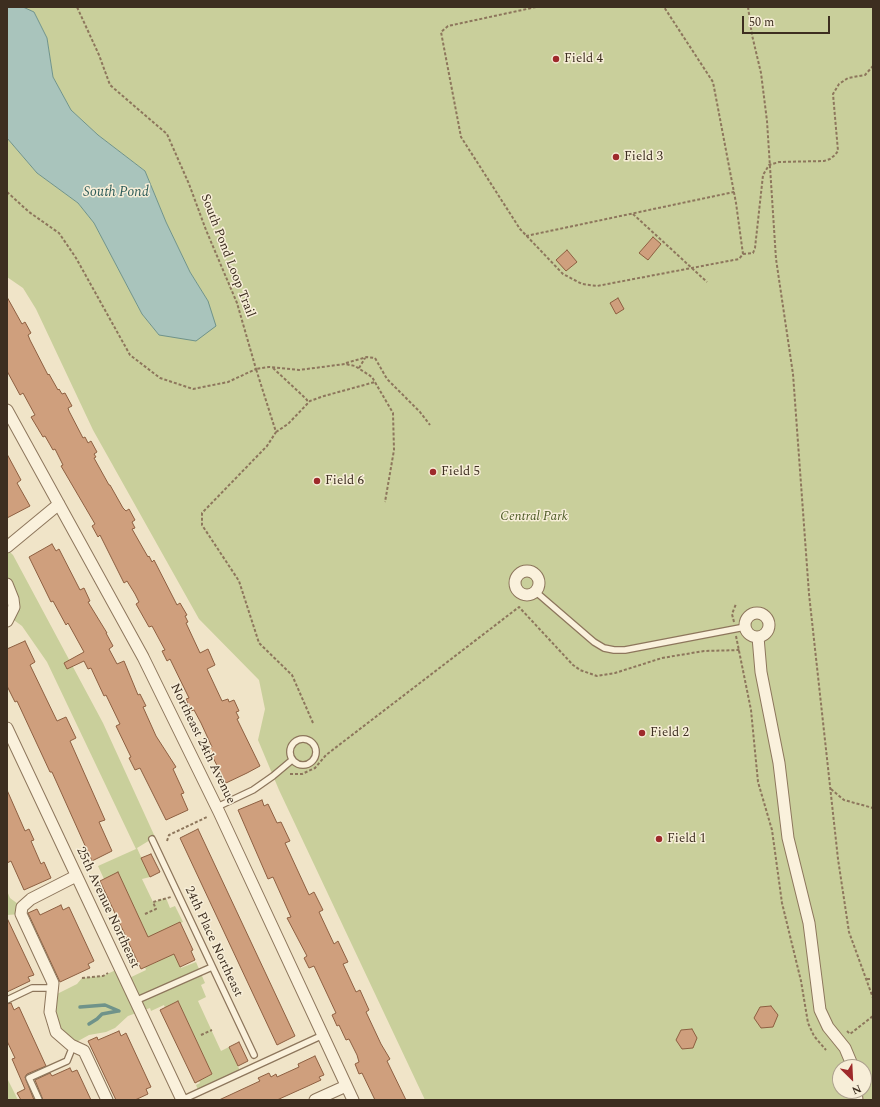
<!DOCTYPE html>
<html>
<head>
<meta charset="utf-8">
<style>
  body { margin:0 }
  #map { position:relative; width:880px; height:1107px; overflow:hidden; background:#f0e4c8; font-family:Spectral,serif }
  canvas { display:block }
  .frame { position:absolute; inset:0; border:8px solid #3d2e20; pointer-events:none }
  .north { position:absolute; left:832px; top:1059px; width:40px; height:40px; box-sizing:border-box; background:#f7eed8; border:1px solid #ada18e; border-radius:50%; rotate:156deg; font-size:11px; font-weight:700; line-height:16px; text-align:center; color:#3d2e20 }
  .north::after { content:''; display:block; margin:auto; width:14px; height:18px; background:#9e2a2b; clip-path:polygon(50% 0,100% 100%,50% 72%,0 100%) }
  .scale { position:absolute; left:742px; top:16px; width:88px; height:18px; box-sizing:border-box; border:2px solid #3d2e20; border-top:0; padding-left:5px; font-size:12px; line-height:14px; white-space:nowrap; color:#3d2e20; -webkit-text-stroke:3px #f7eed8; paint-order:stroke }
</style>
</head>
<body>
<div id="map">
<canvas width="880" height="1107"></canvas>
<div class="frame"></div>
<div class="north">N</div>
<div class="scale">50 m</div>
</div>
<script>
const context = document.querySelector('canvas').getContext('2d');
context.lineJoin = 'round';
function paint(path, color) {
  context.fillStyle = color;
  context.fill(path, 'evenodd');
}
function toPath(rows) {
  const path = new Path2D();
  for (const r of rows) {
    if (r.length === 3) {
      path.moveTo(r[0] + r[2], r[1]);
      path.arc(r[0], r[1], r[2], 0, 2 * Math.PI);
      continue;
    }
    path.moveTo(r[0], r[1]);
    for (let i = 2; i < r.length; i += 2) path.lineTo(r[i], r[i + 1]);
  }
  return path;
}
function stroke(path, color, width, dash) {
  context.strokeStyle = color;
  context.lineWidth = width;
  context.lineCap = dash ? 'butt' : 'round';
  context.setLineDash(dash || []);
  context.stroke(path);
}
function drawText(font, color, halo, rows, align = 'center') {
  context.font = font + ' Spectral,serif';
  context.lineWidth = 3;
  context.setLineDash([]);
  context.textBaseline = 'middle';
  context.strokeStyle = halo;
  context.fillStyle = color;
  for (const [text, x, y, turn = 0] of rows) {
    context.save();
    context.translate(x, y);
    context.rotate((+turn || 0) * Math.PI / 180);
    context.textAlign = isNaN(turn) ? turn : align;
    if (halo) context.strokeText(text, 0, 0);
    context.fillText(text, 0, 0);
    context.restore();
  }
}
paint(toPath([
  [23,7,873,7,873,1100,425,1100,279,790,258,740,265,709,259,680,199,619,93,430,36,309,23,288,7,277,7,138,37,173,78,203,94,223,142,314,159,335,208,301,190,272,166,222,145,171,98,135,71,110,53,77,47,38,34,12],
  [840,1067,864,1067,864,1091,840,1091],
  [7,549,13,555,103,723,155,837,137,848,150,877,142,879,153,902,166,898,170,908,175,906,183,922,163,930,181,968,196,962,205,983,201,985,206,997,198,1001,221,1051,229,1047,241,1073,199,1092,196,1085,200,1083,199,1081,212,1074,178,1001,165,1008,164,1005,151,1011,150,1008,128,1016,115,1028,106,1032,89,1035,71,1045,62,1038,51,997,77,984,82,978,103,976,120,968,125,980,146,970,145,967,159,961,118,873,104,879,98,866,136,849,47,662,22,626,7,615],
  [7,891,10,898,22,907,21,914,7,915],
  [7,1078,18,1100,7,1100]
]), '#c9cf9b');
const water = toPath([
  [7,7,23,7,34,12,47,38,53,77,71,110,98,135,145,171,166,222,190,272,208,301,216,326,196,341,159,335,142,314,94,223,78,203,37,173,7,138,7,7]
]);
paint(water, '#a9c4bc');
stroke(water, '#6f938a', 1);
stroke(toPath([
  [80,1007,105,1005,119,1011],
  [89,1024,97,1019,102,1014,118,1011]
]), '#6f938a', 3.5);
const building = toPath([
  [653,237,661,244,648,260,639,253,653,237],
  [567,250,577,262,566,271,556,260,567,250],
  [7,297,22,324,25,322,31,333,28,335,30,340,48,375,49,374,58,390,59,389,62,394,65,393,72,406,68,408,69,411,83,438,85,437,88,443,91,441,97,452,94,454,96,457,94,458,109,485,110,485,123,508,126,511,129,509,135,520,132,522,135,528,132,529,148,557,149,556,152,562,154,560,177,605,180,603,187,615,185,616,188,622,186,623,200,653,208,649,215,665,207,669,222,701,228,699,229,702,234,700,239,711,236,712,239,718,237,719,260,766,247,773,226,783,208,748,212,747,201,723,194,710,191,711,186,699,189,698,170,659,167,661,162,651,165,650,152,626,149,627,136,604,139,602,135,594,127,581,124,583,100,535,98,537,92,526,95,524,61,466,63,465,55,449,53,450,45,436,43,437,31,417,35,415,23,393,20,395,7,371,7,297],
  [618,298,624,309,616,314,610,303,618,298],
  [7,454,21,480,17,483,30,506,7,518,7,454],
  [52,544,56,551,59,549,80,590,84,588,90,601,88,602,107,633,106,633,113,646,109,649,117,664,124,661,138,695,140,694,146,706,143,707,156,736,176,767,173,769,184,793,181,794,188,810,166,820,140,768,135,770,129,758,131,757,116,726,120,724,106,695,104,696,91,668,88,669,84,661,67,669,64,663,84,652,68,623,66,625,53,601,51,602,29,557,52,544],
  [25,641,35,662,30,665,57,721,66,717,76,738,70,741,105,820,99,822,112,851,92,861,52,772,50,772,17,701,15,702,7,686,7,649,25,641],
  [7,790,25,831,29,829,34,840,31,841,41,864,44,862,51,878,24,890,11,861,7,863,7,790],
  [262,800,264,806,268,804,277,823,281,822,290,841,285,843,309,895,314,892,323,910,319,912,334,944,338,941,348,962,343,964,356,992,360,990,369,1010,366,1012,381,1044,390,1059,387,1061,406,1100,375,1100,362,1073,359,1074,355,1064,359,1062,357,1055,349,1039,346,1040,339,1025,337,1026,332,1015,336,1013,314,966,309,968,304,958,307,956,287,918,291,917,273,877,268,879,238,810,262,800],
  [198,829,295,1036,277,1045,180,838,198,829],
  [151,854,160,872,150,877,141,858,151,854],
  [118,872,148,937,180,922,193,950,191,951,195,960,180,967,174,954,141,969,100,881,118,872],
  [61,905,63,910,69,907,94,961,88,964,90,968,60,982,28,913,37,909,40,915,61,905],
  [7,918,34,975,28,977,30,981,7,992,7,918],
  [178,1001,212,1074,195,1083,160,1010,178,1001],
  [11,1003,14,1010,19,1007,46,1066,27,1074,25,1077,34,1100,21,1100,17,1093,25,1089,12,1059,15,1058,7,1041,7,1004,11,1003],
  [771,1006,778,1015,773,1027,761,1028,754,1018,760,1007,771,1006],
  [692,1029,697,1038,693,1048,682,1049,676,1040,681,1030,692,1029],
  [119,1031,121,1036,126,1033,151,1087,146,1089,148,1094,135,1100,116,1100,88,1041,97,1037,98,1040,119,1031],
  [239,1042,248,1061,238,1066,229,1047,239,1042],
  [315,1056,324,1075,319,1077,321,1080,308,1086,277,1100,219,1100,260,1081,258,1078,269,1073,271,1077,276,1074,277,1077,299,1067,298,1064,315,1056],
  [70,1068,72,1072,77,1070,91,1100,43,1100,35,1080,50,1073,52,1076,70,1068]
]);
paint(building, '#cf9f7d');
stroke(building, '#8d5f41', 1);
const service = toPath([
  [536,592,594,642,604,648,614,650,625,650,745,627],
  [303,752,13],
  [217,807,253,790,273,776,292,760],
  [152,839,254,1055],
  [7,1000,32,988,53,988],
  [135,1001,212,967],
  [39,1100,29,1078,67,1061,73,1046],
  [182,1100,323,1035]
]);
const minor = toPath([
  [7,410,143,657,219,812,353,1100],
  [7,547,59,504],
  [527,583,12],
  [7,584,13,599,14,607,7,621],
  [757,625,12],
  [758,637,761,672,779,763,788,838,809,923,820,1010,828,1027,845,1048,853,1067],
  [7,728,182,1100],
  [76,876,31,899,22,907,21,914,53,983,50,1012,56,1032,71,1045,84,1051,107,1100],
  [856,1091,857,1100],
  [315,1100,346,1086]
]);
stroke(service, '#8d765c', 8);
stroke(minor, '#8d765c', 13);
stroke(toPath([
  [536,7,448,26,441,32,461,137,520,229,563,274,582,284,597,286,739,259,743,254,736,203,713,82,664,7],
  [748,7,752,35,761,73,767,121,776,259,793,374,809,594,838,859,849,932,873,998],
  [7,192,29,212,59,233,76,258,130,355,160,378,193,389,228,382,256,369,237,303,206,230,189,184,167,134,110,85,99,55,77,7],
  [633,214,707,282],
  [526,236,734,192],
  [743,254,753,253,755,248,763,175,769,165,779,162,824,161,830,159,835,155,838,151,833,94,839,84,848,78,865,75,873,66],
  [346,363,367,357,375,358,387,379,420,412,430,425],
  [273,368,302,395,307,400,307,404],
  [359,368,365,358],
  [276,432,288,424,310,401,324,396,375,382],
  [734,622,732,614,736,604],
  [736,636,751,710,758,782,772,830,782,903,801,981,808,1023,814,1036,826,1050],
  [313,723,292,675,259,643,239,581,202,525,202,513,267,446,276,432,256,369,269,367,299,370,345,364,355,366,372,377,393,413,394,450,385,502],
  [290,774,302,774,315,768,326,755,519,607,573,665,580,670,597,676,615,673,662,658,704,651,740,650],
  [831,789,844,800,873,808],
  [167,841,169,835,207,817],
  [145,914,156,909,153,902,171,897],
  [82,978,103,976,108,973],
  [867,979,873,979],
  [847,1031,850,1034,873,1016],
  [201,1035,212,1030]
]), '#8d765c', 2, [3, 2]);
stroke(service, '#faf1dc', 5.5);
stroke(minor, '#faf1dc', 11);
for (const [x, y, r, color] of [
  [556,59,4,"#9e2a2b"],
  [616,157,4,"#9e2a2b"],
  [433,472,4,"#9e2a2b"],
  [317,481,4,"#9e2a2b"],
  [642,733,4,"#9e2a2b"],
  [659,839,4,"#9e2a2b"]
]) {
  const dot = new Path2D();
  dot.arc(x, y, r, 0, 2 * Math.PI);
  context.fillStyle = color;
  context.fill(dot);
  stroke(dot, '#f7eed8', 1.5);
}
drawText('13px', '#3d2e20', '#f7eed8', [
  ["Field 4",564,59],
  ["Field 3",624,157],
  ["Field 5",441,472],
  ["Field 6",325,481],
  ["Field 2",650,733],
  ["Field 1",667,839]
], 'left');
drawText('13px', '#3d2e20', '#f7eed8', [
  ["South Pond Loop Trail",227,256,69],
  ["Northeast 24th Avenue",202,744,64],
  ["25th Avenue Northeast",107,908,65],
  ["24th Place Northeast",213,942,65]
]);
drawText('italic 13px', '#4d5a26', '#f7eed8', [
  ["Central Park",534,517]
]);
drawText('italic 14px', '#2f5d5a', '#f7eed8', [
  ["South Pond",116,193]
]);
</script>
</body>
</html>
